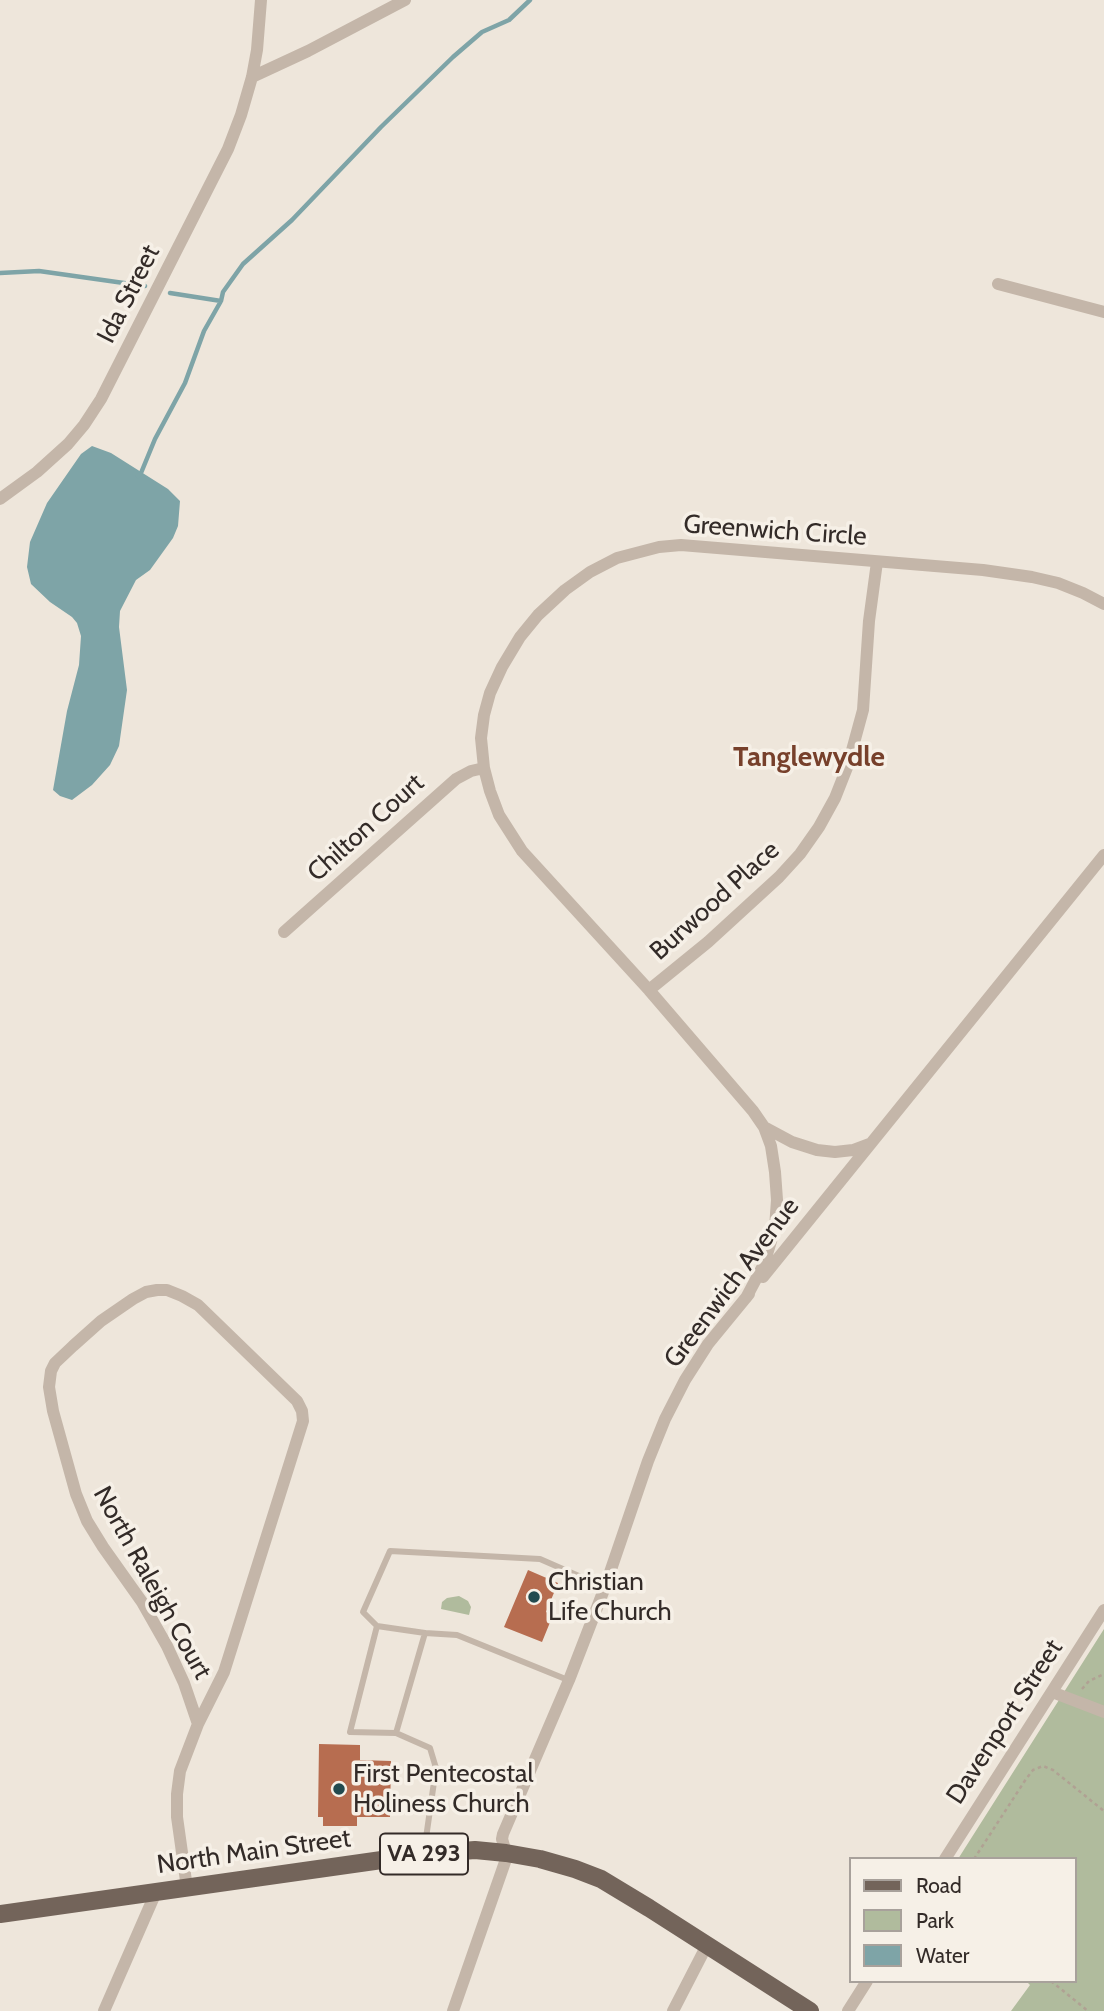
<!DOCTYPE html>
<html>
<head>
<meta charset="utf-8">
<style>
  body { margin:0 }
  #map { position:relative; width:1104px; height:2011px; overflow:hidden; background:#eee6db; font-family:Cabin,sans-serif }
  canvas { display:block }
  .legend { position:absolute; left:849px; top:1857px; width:228px; height:126px; box-sizing:border-box; background:#f6f0e7; border:2px solid #a8a19b; margin:0; padding:9px 12px; list-style:none; font-size:21px; color:#332b28 }
  .legend li { display:flex; align-items:center; gap:14px; height:35px }
  .legend b { width:35px; border:2px solid #a8a19b }
</style>
</head>
<body>
<div id="map">
<canvas width="1104" height="2011"></canvas>
<ul class="legend">
<li><b style="height:9px;background:#73645a"></b>Road</li>
<li><b style="height:19px;background:#b0bb9d"></b>Park</li>
<li><b style="height:19px;background:#7ea4a7"></b>Water</li>
</ul>
</div>
<script>
const context = document.querySelector('canvas').getContext('2d');
context.lineJoin = 'round';
function paint(path, color) {
  context.fillStyle = color;
  context.fill(path, 'evenodd');
}
function toPath(rows) {
  const path = new Path2D();
  for (const r of rows) {
    path.moveTo(r[0], r[1]);
    for (let i = 2; i < r.length; i += 2) path.lineTo(r[i], r[i + 1]);
  }
  return path;
}
function stroke(path, color, width, dash) {
  context.strokeStyle = color;
  context.lineWidth = width;
  context.lineCap = dash ? 'butt' : 'round';
  context.setLineDash(dash || []);
  context.stroke(path);
}
function drawText(font, color, halo, rows, align = 'center') {
  context.font = font + ' Cabin,sans-serif';
  context.lineWidth = 7;
  context.setLineDash([]);
  context.textBaseline = 'middle';
  context.strokeStyle = halo;
  context.fillStyle = color;
  for (const [text, x, y, turn = 0] of rows) {
    context.save();
    context.translate(x, y);
    context.rotate((+turn || 0) * Math.PI / 180);
    context.textAlign = isNaN(turn) ? turn : align;
    if (halo) context.strokeText(text, 0, 0);
    context.fillText(text, 0, 0);
    context.restore();
  }
}
paint(toPath([
  [459,1596,468,1601,471,1607,469,1615,441,1609,442,1602,447,1598],
  [1104,1629,1104,2011,1011,2011,1030,1985,1026,1981,1074,1981,1074,1859,958,1859]
]), '#b0bb9d');
paint(toPath([
  [92,446,111,453,168,489,180,501,178,526,173,538,150,570,136,580,120,611,119,627,127,690,119,746,110,765,92,785,72,800,60,796,53,790,67,711,79,665,81,636,77,623,72,617,50,602,31,584,27,567,30,542,47,503,81,454]
]), '#7ea4a7');
stroke(toPath([
  [0,273,39,271,145,286],
  [170,293,221,301],
  [138,476,141,473,155,439,185,383,204,331,221,301,223,292,243,264,292,220,381,127,453,57,482,32,509,20,530,0]
]), '#7ea4a7', 4.5);
paint(toPath([
  [528,1570,558,1583,546,1612,553,1615,542,1642,504,1627],
  [319,1744,360,1745,360,1760,391,1761,390,1817,357,1817,357,1826,323,1826,323,1817,318,1817]
]), '#b76d50');
stroke(toPath([
  [1082,1689,1089,1681,1104,1674],
  [974,1859,1026,1779,1033,1770,1043,1766,1053,1770,1104,1811],
  [1051,1981,1088,2011]
]), '#b0a193', 2.5, [3.5, 3.5]);
stroke(toPath([
  [377,1626,363,1612,390,1551,540,1559,604,1587],
  [425,1633,457,1635,568,1680],
  [396,1733,425,1633,377,1626,350,1732,396,1733,430,1748,436,1768,424,1852]
]), '#c4b6a9', 6);
stroke(toPath([
  [252,77,308,51,405,0],
  [998,284,1104,312],
  [0,499,37,472,68,444,84,425,101,399,228,149,241,115,252,77,257,50,261,0],
  [284,932,456,779,471,771,484,768],
  [649,990,708,942,779,877,800,854,819,827,835,798,848,765,863,710,869,621,877,562],
  [764,1127,792,1142,817,1150,835,1152,853,1150,869,1144],
  [763,1277,1104,855],
  [746,1298,764,1264,775,1228,777,1200,775,1172,771,1146,764,1127,753,1111,649,990,522,851,499,815,490,791,484,768,481,738,484,715,490,693,502,667,520,637,538,615,565,590,590,572,617,558,659,547,681,545,983,570,1032,577,1058,583,1083,593,1104,604],
  [1052,1692,1104,1712],
  [945,1859,1104,1610],
  [187,1888,177,1817,177,1794,180,1771,198,1724,224,1672,303,1421,302,1411,297,1401,198,1305,182,1296,167,1290,157,1290,146,1292,133,1299,101,1321,73,1346,55,1363,51,1371,49,1387,53,1411,76,1494,87,1521,103,1547,142,1602,167,1646,184,1683,198,1724],
  [104,2011,156,1892],
  [453,2011,505,1862,506,1853,502,1839,503,1834,569,1680,605,1587,648,1461,665,1419,685,1380,708,1344,749,1294],
  [673,2011,707,1945],
  [848,2011,867,1981]
]), '#c4b6a9', 12);
stroke(toPath([
  [0,1914,424,1854,475,1850,506,1853,540,1859,575,1869,601,1879,649,1908,810,2011]
]), '#73645a', 18);
for (const [x, y, r, color] of [
  [534,1597,7,"#224a4f"],
  [339,1789,7,"#224a4f"]
]) {
  const dot = new Path2D();
  dot.arc(x, y, r, 0, 2 * Math.PI);
  context.fillStyle = color;
  context.fill(dot);
  stroke(dot, '#f6f0e7', 2.5);
}
for (const [x, y, w] of [
  [424,1854,88]
]) {
  const box = new Path2D();
  box.roundRect(x - w / 2, y - 20.5, w, 41, 5);
  context.fillStyle = '#f6f0e7';
  context.fill(box);
  stroke(box, '#332b28', 2);
}
drawText('bold 24px', '#332b28', null, [
  ["VA 293",424,1854]
]);
drawText('26px', '#332b28', '#f6f0e7', [
  ["Ida Street",129,294,-63],
  ["Greenwich Circle",775,531,4],
  ["Chilton Court",366,828,-42],
  ["Burwood Place",715,901,-42],
  ["Greenwich Avenue",732,1283,-53],
  ["North Raleigh Court",152,1583,61],
  ["Davenport Street",1005,1722,-57],
  ["North Main Street",254,1852,-8]
]);
drawText('26px', '#332b28', '#f6f0e7', [
  ["Christian",548,1582],
  ["Life Church",548,1612],
  ["First Pentecostal",353,1774],
  ["Holiness Church",353,1804]
], 'left');
drawText('bold 28px', '#77402b', '#f6f0e7', [
  ["Tanglewydle",809,758]
]);
</script>
</body>
</html>
